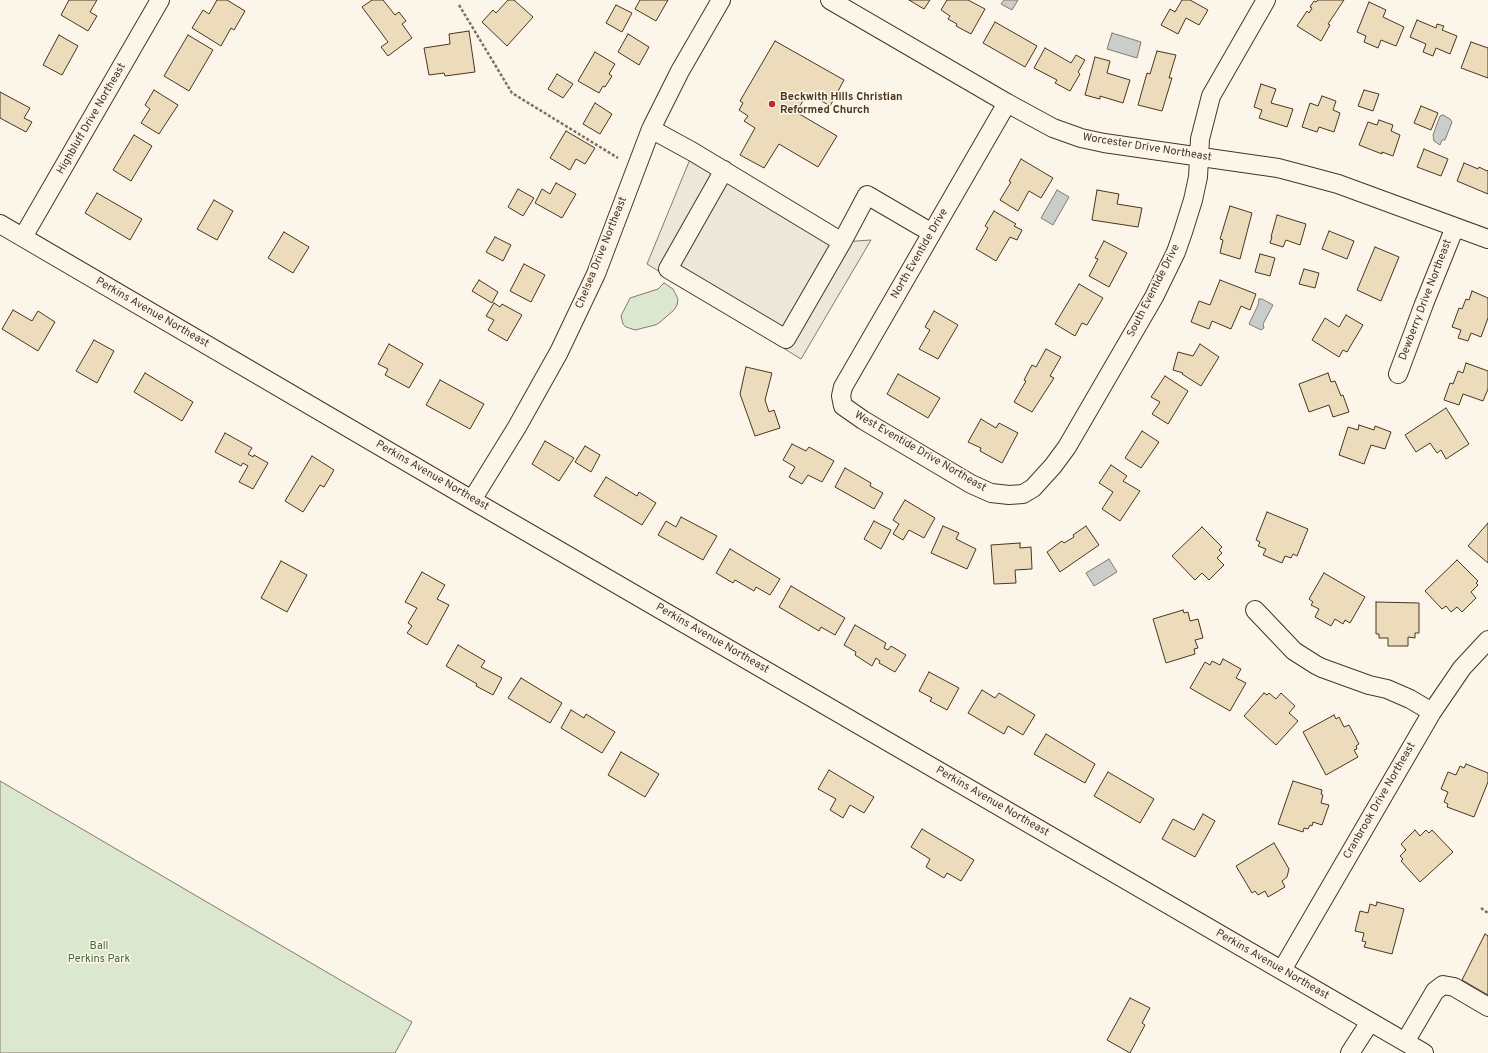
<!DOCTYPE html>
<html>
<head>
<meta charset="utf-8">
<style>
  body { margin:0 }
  canvas { display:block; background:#fbf6e9 }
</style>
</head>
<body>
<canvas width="1488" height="1053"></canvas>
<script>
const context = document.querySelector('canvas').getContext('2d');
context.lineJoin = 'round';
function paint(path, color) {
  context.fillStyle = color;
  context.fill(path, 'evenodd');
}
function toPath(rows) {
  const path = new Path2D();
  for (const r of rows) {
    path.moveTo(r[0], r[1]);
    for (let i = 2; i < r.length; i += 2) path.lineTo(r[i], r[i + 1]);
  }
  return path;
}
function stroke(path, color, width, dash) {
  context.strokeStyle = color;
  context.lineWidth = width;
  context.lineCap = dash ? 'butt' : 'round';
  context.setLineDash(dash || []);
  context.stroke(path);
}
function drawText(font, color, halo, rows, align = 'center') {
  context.font = font + ' Overpass,sans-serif';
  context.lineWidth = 3;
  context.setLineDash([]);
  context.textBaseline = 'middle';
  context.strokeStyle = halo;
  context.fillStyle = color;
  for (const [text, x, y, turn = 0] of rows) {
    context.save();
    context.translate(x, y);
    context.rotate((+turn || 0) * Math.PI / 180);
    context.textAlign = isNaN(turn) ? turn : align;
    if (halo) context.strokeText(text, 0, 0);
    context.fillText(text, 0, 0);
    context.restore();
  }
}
const green = toPath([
  [664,283,673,289,678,299,677,305,674,310,659,323,655,325,635,330,626,327,623,324,621,316,630,298,658,289,664,283],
  [0,781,412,1022,395,1053,0,1053,0,781]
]);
paint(green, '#dce7d0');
stroke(green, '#887966', 1);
const parking = toPath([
  [693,152,841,242,871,240,801,359,647,264,693,152]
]);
paint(parking, '#ede7d9');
stroke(parking, '#887966', 1);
const water = toPath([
  [1004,0,1018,0,1012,10,1001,4,1004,0],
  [1112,33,1141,42,1137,58,1107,49,1112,33],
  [1443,115,1450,119,1452,122,1445,140,1442,140,1440,145,1434,141,1433,135,1440,116,1443,115],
  [1057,190,1069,197,1053,225,1041,218,1057,190],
  [1259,299,1262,299,1273,305,1263,324,1264,328,1261,330,1249,324,1258,305,1259,299],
  [1109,559,1117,572,1094,586,1086,573,1109,559]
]);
paint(water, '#c9cecd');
stroke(water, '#887966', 1);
const building = toPath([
  [69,0,97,0,90,12,97,16,88,31,61,15,69,0],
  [217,0,227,0,245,11,234,30,231,28,221,46,192,28,203,10,209,14,217,0],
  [372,0,383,0,395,15,399,12,406,21,402,24,412,38,388,56,381,47,388,42,362,7,372,0],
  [508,0,514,0,533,17,507,46,482,22,493,10,496,13,508,0],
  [640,0,668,0,656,21,635,9,640,0],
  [909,0,930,0,924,9,909,0],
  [947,0,968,0,985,9,971,34,956,26,957,24,948,19,950,16,941,10,947,0],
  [1182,0,1190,0,1208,10,1199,25,1186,18,1178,34,1161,25,1170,9,1175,12,1182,0],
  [1318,0,1344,0,1328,24,1330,25,1321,41,1297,26,1307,11,1309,13,1312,8,1310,7,1314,1,1316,2,1318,0],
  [1369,2,1386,10,1383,17,1404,27,1396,46,1381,40,1378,48,1364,42,1366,36,1357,32,1369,2],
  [616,5,632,13,622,32,606,23,616,5],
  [1417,20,1436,28,1437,24,1444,26,1442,30,1457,36,1450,54,1436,48,1433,56,1423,52,1426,44,1410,37,1417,20],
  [995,22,1037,46,1025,67,983,43,995,22],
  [469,31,475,72,445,76,444,73,429,75,424,48,450,44,449,34,469,31],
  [628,34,649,47,639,65,618,52,628,34],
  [59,35,78,46,62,75,43,65,59,35],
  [188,35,213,50,189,91,164,76,188,35],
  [775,41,844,80,830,106,808,93,796,112,837,136,818,167,779,144,764,168,740,155,755,128,744,121,748,116,739,110,743,103,740,101,775,41],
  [1471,42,1488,48,1488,78,1461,68,1471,42],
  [1045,48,1071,63,1076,55,1085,60,1078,72,1080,74,1070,91,1055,83,1057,80,1034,68,1045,48],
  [1157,51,1176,55,1169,78,1172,78,1162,111,1138,105,1147,73,1150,74,1157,51],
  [595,52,615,64,609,74,612,76,605,87,603,86,599,93,578,81,595,52],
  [1095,57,1110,61,1107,73,1130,80,1123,103,1100,96,1100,99,1085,95,1095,57],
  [557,74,573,84,563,98,548,89,557,74],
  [1261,84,1276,89,1271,103,1293,109,1287,127,1259,118,1262,110,1254,107,1261,84],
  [154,90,178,105,159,134,141,123,150,109,145,105,154,90],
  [1364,90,1379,94,1373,111,1358,106,1364,90],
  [0,92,30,108,24,118,32,122,26,132,0,118,0,92],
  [1322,96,1336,101,1333,110,1340,113,1334,132,1319,127,1317,132,1302,127,1310,103,1318,106,1322,96],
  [595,103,612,114,600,134,583,124,595,103],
  [1421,106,1438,113,1431,130,1414,123,1421,106],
  [1379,120,1393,125,1391,131,1400,135,1393,156,1382,152,1382,154,1359,145,1368,122,1377,125,1379,120],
  [566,131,595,148,585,164,576,159,570,170,550,158,566,131],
  [134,135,152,146,131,181,113,170,134,135],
  [1424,149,1448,159,1441,176,1417,167,1424,149],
  [1021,159,1053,178,1041,198,1029,191,1018,211,1000,200,1011,182,1009,181,1021,159],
  [1464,163,1478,169,1479,167,1487,171,1488,170,1488,194,1457,181,1464,163],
  [556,183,576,194,562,218,535,203,542,189,550,194,556,183],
  [518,189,534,198,523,216,508,207,518,189],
  [1097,190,1119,194,1117,204,1142,208,1138,227,1092,220,1097,190],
  [97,193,142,219,130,240,85,213,97,193],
  [214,200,233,211,217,240,197,229,214,200],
  [1230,206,1252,213,1240,259,1220,253,1223,240,1220,239,1230,206],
  [994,211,1016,224,1014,226,1022,230,1017,240,1010,237,996,261,976,249,988,228,985,226,994,211],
  [1277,215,1306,224,1300,245,1286,240,1283,247,1270,243,1272,237,1271,237,1277,215],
  [1329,231,1354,241,1347,259,1322,249,1329,231],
  [284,232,309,247,293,273,268,258,284,232],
  [495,237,511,245,503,261,486,252,495,237],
  [1104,241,1127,253,1109,287,1089,276,1098,259,1095,258,1104,241],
  [1375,247,1399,257,1381,301,1357,290,1375,247],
  [1260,254,1275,258,1270,276,1255,272,1260,254],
  [524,264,545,275,531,302,510,291,524,264],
  [1304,269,1319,273,1315,288,1299,284,1304,269],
  [479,280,498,292,492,303,472,291,479,280],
  [1220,280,1256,294,1250,310,1241,306,1231,329,1212,321,1209,329,1191,322,1199,301,1210,305,1220,280],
  [1079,284,1103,298,1087,325,1082,323,1075,336,1055,324,1079,284],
  [1472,291,1488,298,1488,318,1481,337,1471,333,1468,341,1458,338,1461,330,1452,327,1459,308,1462,309,1466,299,1469,300,1472,291],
  [494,303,500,307,502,304,522,315,507,341,488,330,494,320,486,316,494,303],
  [13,310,32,321,38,311,55,322,38,351,2,329,13,310],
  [934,311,958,325,938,359,919,349,930,330,925,327,934,311],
  [1346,315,1363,325,1347,352,1343,350,1339,357,1312,340,1325,318,1339,327,1346,315],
  [94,340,114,351,97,383,76,371,94,340],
  [389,344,423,364,409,388,385,375,388,369,378,364,389,344],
  [1200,344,1219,357,1201,386,1182,374,1183,373,1173,370,1178,352,1193,356,1200,344],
  [1046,349,1061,357,1050,376,1054,378,1032,412,1014,402,1026,381,1024,380,1032,365,1036,367,1046,349],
  [1466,363,1488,371,1488,389,1483,401,1463,394,1459,405,1444,400,1450,383,1453,384,1458,371,1463,373,1466,363],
  [746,367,772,373,765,400,769,412,774,410,780,428,755,436,740,394,746,367],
  [145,373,193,402,182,421,134,392,145,373],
  [1328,373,1331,382,1335,381,1341,396,1343,395,1349,412,1333,417,1329,405,1309,412,1299,384,1328,373],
  [898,374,940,398,928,418,887,394,898,374],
  [1165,376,1188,391,1168,424,1152,414,1160,402,1151,397,1165,376],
  [440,380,484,404,470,429,426,405,440,380],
  [1446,408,1469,444,1446,459,1441,450,1437,453,1430,443,1416,452,1405,435,1446,408],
  [981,419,996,428,999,423,1018,433,1002,463,980,451,981,448,968,442,981,419],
  [1359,425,1374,430,1375,426,1391,432,1385,449,1371,445,1364,464,1339,455,1348,427,1358,430,1359,425],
  [1142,431,1159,442,1141,468,1125,458,1142,431],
  [225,433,252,448,248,454,253,457,254,455,268,463,253,489,239,482,248,466,243,463,241,466,215,452,225,433],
  [545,441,574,458,559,481,532,464,545,441],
  [792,444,806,451,809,447,834,461,822,482,808,475,802,484,789,477,795,467,783,460,792,444],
  [585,446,600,455,591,472,575,462,585,446],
  [312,456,334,470,324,487,320,485,303,512,285,501,312,456],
  [1111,465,1127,476,1123,481,1140,491,1120,521,1102,509,1113,492,1099,483,1111,465],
  [845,468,871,483,870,486,883,493,874,509,835,487,845,468],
  [606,477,637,496,639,492,656,503,642,525,594,496,606,477],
  [905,500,935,518,924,538,909,530,903,540,893,534,899,524,893,520,905,500],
  [1267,512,1308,529,1297,556,1293,554,1291,558,1285,556,1282,563,1263,555,1266,549,1258,546,1260,542,1256,540,1267,512],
  [681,517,717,536,703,560,658,535,666,521,676,527,681,517],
  [874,521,891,530,881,549,864,539,874,521],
  [1488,523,1488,563,1468,546,1488,523],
  [943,526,959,533,956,539,976,549,967,569,931,553,943,526],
  [1086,526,1099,545,1060,572,1047,552,1062,541,1064,543,1074,537,1073,535,1086,526],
  [1202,527,1222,547,1219,550,1222,553,1217,558,1224,565,1209,580,1202,573,1195,580,1172,556,1202,527],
  [1020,543,1020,548,1031,547,1032,569,1015,570,1016,583,994,584,991,545,1020,543],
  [730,549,780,579,770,595,756,587,754,591,735,580,733,583,716,573,730,549],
  [1457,560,1478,581,1476,583,1478,585,1471,592,1476,598,1462,612,1457,607,1451,612,1446,606,1442,609,1425,591,1457,560],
  [281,561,307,575,287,612,261,598,281,561],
  [422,572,445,585,437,599,449,605,427,645,407,633,412,626,408,623,417,608,405,602,422,572],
  [1324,573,1365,597,1350,623,1345,620,1343,624,1335,619,1331,626,1315,617,1319,609,1311,605,1313,602,1309,599,1324,573],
  [791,586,845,618,835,635,821,627,819,631,779,607,791,586],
  [1376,602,1419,603,1419,633,1415,633,1415,638,1408,637,1408,646,1388,646,1388,638,1379,638,1379,634,1376,634,1376,602],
  [1183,610,1184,613,1188,612,1190,621,1198,619,1203,638,1195,640,1198,648,1194,649,1195,654,1166,663,1153,619,1183,610],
  [855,625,886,643,884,648,888,650,891,646,906,655,895,672,879,663,880,661,876,658,872,666,855,655,856,652,844,645,855,625],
  [458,645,485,661,481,667,502,678,493,695,476,686,477,684,446,666,458,645],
  [1223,659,1241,669,1236,678,1246,683,1230,711,1190,688,1205,662,1210,665,1212,661,1220,665,1223,659],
  [929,672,959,688,947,710,930,701,932,698,919,691,929,672],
  [521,678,562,703,550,723,508,698,521,678],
  [982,690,995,698,999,693,1035,715,1023,735,1008,726,1004,734,968,713,982,690],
  [1264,693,1267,695,1269,693,1276,699,1281,693,1295,706,1289,713,1298,721,1276,745,1244,716,1264,693],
  [571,710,584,718,586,714,615,732,602,753,561,728,571,710],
  [1334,715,1336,719,1339,717,1344,727,1349,725,1359,744,1356,746,1357,749,1354,750,1358,757,1326,775,1303,732,1334,715],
  [1046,734,1095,764,1085,783,1034,754,1046,734],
  [621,752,659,774,645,797,608,775,621,752],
  [1466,764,1488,773,1488,782,1474,817,1447,807,1448,804,1444,802,1448,792,1441,789,1448,772,1456,775,1460,766,1464,768,1466,764],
  [829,770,874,797,864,813,850,805,843,818,830,810,836,799,818,789,829,770],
  [1108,772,1154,799,1140,823,1094,796,1108,772],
  [1293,781,1322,790,1321,794,1323,795,1321,803,1329,805,1322,825,1313,822,1312,826,1310,825,1308,829,1304,828,1303,832,1278,824,1293,781],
  [1203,814,1215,821,1195,857,1162,839,1173,819,1194,830,1203,814],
  [922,829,974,860,961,881,947,873,944,878,926,867,930,859,911,847,922,829],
  [1415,830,1420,836,1426,830,1429,833,1432,830,1453,852,1420,882,1401,861,1403,859,1400,856,1406,850,1401,844,1415,830],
  [1274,843,1289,869,1287,877,1282,881,1285,887,1268,897,1265,891,1258,895,1255,891,1252,893,1236,866,1274,843],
  [1377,902,1404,909,1392,954,1364,947,1366,942,1362,941,1364,933,1355,931,1360,911,1368,913,1370,904,1376,906,1377,902],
  [1485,934,1488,936,1488,995,1462,980,1485,934],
  [1130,998,1150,1008,1142,1023,1145,1025,1130,1053,1107,1040,1130,998]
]);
paint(building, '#ecdcbc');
stroke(building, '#4a3520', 1);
const minor = toPath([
  [830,0,1007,103,1053,128,1081,138,1104,143,1278,168,1297,173,1338,184,1488,239],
  [1007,103,843,387,841,396,843,406,863,420,971,484,991,493,1009,495,1023,494,1033,488,1053,466,1067,447,1154,297,1176,252,1183,232,1193,200,1198,177,1200,139,1211,96,1266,0],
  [651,129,693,152,842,242,867,195,932,233],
  [724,170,668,269,786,339,842,242],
  [0,224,472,500,1424,1053],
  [23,237,160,0],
  [1398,374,1424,304,1455,227],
  [472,500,517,427,559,352,596,274,651,129,680,71,721,0],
  [1255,610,1294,651,1316,665,1322,668,1369,685,1387,689,1410,699,1432,712],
  [1282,970,1432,712,1462,668,1488,640],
  [1405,1042,1435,991,1443,985,1454,987,1488,1007],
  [1350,1053,1370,1022]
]);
stroke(minor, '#4a3520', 20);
stroke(toPath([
  [459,5,512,93,618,158],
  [1481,908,1488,913]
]), '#7f6f5c', 2.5, [3, 2]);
stroke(minor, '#fbf6e9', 18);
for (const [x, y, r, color] of [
  [772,104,4,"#c62828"]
]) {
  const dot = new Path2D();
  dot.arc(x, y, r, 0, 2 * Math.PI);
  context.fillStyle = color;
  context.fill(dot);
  stroke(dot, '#fbf6e9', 1.5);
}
drawText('bold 11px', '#4a3520', '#fbf6e9', [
  ["Beckwith Hills Christian",780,98],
  ["Reformed Church",780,111]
], 'left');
drawText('11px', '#4a3520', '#fbf6e9', [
  ["Highbluff Drive Northeast",92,119,-60],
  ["Worcester Drive Northeast",1147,148,9],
  ["Chelsea Drive Northeast",602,253,-68],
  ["North Eventide Drive",920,254,-60],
  ["South Eventide Drive",1154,291,-63],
  ["Dewberry Drive Northeast",1426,300,-69],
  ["Perkins Avenue Northeast",152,313,30],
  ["West Eventide Drive Northeast",920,452,30],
  ["Perkins Avenue Northeast",432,476,30],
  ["Perkins Avenue Northeast",712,639,30],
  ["Cranbrook Drive Northeast",1380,801,-60],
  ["Perkins Avenue Northeast",992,802,30],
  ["Perkins Avenue Northeast",1272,965,30]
]);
drawText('11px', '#436837', '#fbf6e9', [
  ["Ball",99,947],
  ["Perkins Park",99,960]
]);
</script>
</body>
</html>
